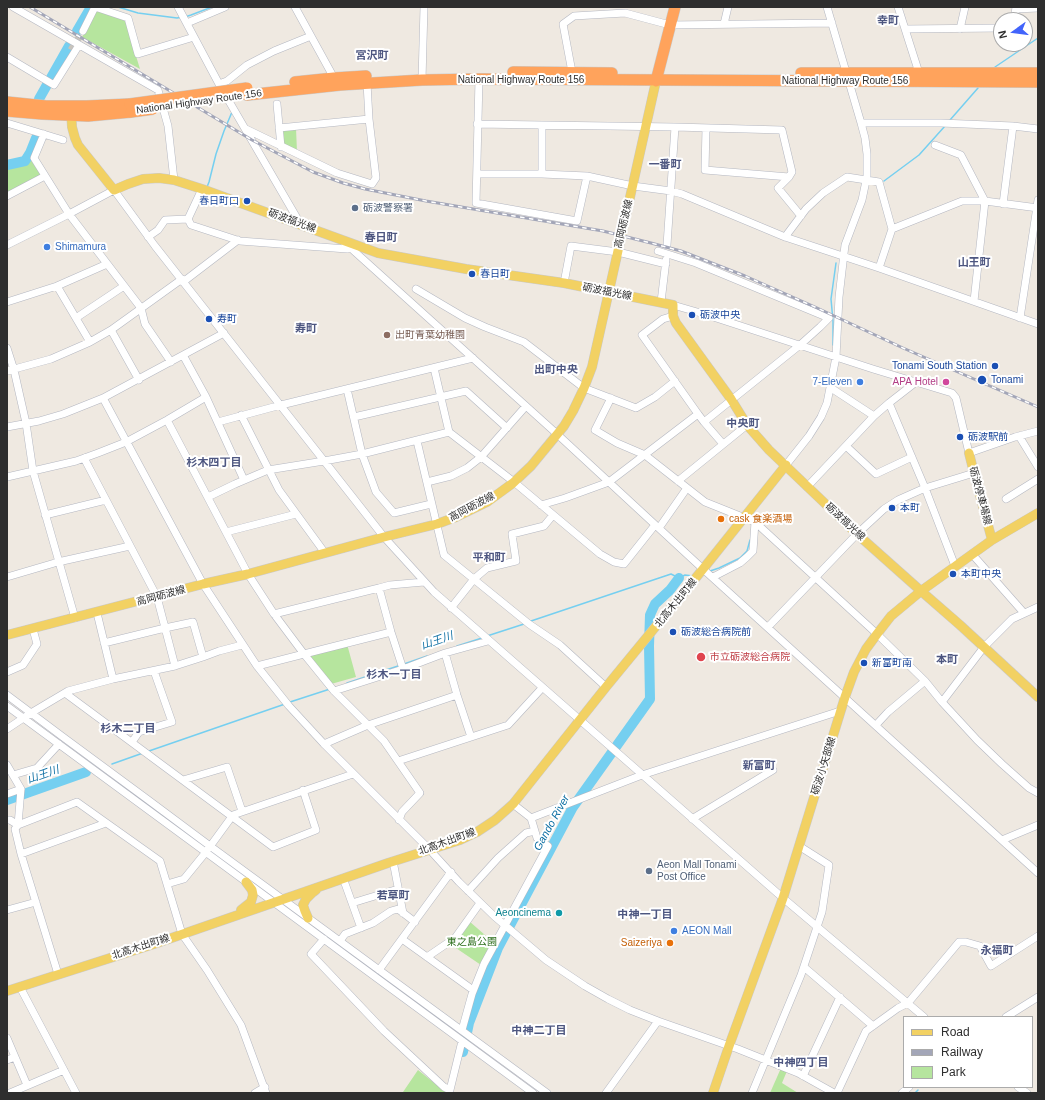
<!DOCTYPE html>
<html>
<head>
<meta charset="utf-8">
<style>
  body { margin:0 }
  #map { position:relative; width:1045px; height:1100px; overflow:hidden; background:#efe9e1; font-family:Arial,sans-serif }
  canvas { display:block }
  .frame { position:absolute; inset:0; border:8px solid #2e2e2e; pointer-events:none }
  .legend { position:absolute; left:903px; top:1016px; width:130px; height:72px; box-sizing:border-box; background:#fff; border:1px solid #ababab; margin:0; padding:5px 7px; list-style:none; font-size:12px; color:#2e2e2e }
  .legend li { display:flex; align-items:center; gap:8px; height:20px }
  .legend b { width:20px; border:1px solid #ababab }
  .north { position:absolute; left:993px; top:12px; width:40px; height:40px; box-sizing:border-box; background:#fff; border:1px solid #ababab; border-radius:50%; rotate:256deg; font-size:11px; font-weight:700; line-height:16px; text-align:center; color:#2e2e2e }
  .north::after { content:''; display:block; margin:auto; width:14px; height:18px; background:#4264fb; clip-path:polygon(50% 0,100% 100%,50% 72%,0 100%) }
</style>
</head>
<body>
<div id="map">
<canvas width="1045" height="1100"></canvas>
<div class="frame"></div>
<ul class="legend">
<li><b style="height:5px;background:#f2d163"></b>Road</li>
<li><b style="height:5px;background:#a3a6b8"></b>Railway</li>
<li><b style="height:11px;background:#b6e59e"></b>Park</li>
</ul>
<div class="north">N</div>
</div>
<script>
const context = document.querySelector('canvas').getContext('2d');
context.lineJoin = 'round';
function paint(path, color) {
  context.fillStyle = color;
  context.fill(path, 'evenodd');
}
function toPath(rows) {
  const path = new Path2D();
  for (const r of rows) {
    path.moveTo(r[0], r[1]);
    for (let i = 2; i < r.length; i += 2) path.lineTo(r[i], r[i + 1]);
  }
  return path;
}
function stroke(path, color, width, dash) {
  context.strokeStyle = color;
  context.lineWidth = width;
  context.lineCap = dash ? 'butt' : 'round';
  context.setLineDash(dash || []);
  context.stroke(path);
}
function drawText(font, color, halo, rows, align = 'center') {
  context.font = font + ' Arial,"Noto Sans JP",sans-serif';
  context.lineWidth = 4;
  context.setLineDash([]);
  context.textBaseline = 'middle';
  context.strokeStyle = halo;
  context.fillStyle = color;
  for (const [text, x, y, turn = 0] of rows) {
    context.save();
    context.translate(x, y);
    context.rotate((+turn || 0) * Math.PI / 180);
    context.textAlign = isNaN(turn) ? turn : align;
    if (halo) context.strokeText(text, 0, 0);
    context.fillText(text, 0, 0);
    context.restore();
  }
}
paint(toPath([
  [96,10,125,20,140,69,82,37],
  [296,128,297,152,284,146,282,131],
  [27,154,41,175,7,193,7,162,20,159],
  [347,644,356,677,331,684,307,654],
  [469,921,493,942,481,965,450,944],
  [781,1068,787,1071,782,1083,798,1093,770,1093],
  [418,1070,438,1086,447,1093,403,1092]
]), '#b6e59e');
stroke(toPath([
  [118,7,138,13,177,18,182,17],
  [185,17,191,15,212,7],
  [995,67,1038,38],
  [950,120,978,88],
  [884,181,919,155,945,126],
  [207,187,209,182,216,154,224,131,232,112],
  [833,345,833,321,831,299,836,263],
  [710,571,719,568,740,558,747,551,750,540],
  [531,621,671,574,679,578,685,575,693,576],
  [487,636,524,624],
  [457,646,482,638],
  [404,664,427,656],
  [347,683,398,666],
  [290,702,330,689],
  [149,751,285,704],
  [112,764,143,753],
  [915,1093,918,1090]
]), '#75cff0', 1.5);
stroke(toPath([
  [77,31,91,7],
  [39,99,69,46],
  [7,165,25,161,30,153,36,138],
  [7,800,86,772],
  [463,1052,469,1023,498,948,573,807,650,699,649,646,650,615,655,604,670,590,679,578]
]), '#75cff0', 10);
stroke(toPath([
  [71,50,83,31]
]), '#c8c4bd', 7, [7, 3.5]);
const minor = toPath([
  [13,7,158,90,168,126,174,180],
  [95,7,128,18,138,54,194,37],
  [178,7,219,84,301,225],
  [295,7,334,78],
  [898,7,920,76],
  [1016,9,1038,8],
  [1014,20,1016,7],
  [187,23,225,7],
  [724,24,728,7],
  [905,29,1001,28],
  [960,29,965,7],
  [83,31,95,7],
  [7,57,54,85,79,45],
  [572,72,563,24,574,16,625,13,670,25,832,23],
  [479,79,476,203,577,221,587,176],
  [422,80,424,7],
  [219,84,227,81,247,65,274,51,311,36],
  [277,104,281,147],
  [7,123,63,140],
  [861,123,941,123,1013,126,1038,129],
  [477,124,675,127,667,245],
  [675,127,782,130,792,172,789,177,705,170,706,128],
  [279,128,369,119],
  [246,129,337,173,372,184,376,178,369,119,367,83],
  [44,134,34,158,69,214,141,308,145,324,171,362],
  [935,145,961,155,985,201,974,301],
  [477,174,542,174,587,176,633,186,671,191,682,194,785,237,879,268,1038,324],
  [542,174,542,125],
  [789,177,778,188,801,216],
  [202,189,188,219,191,225,240,241,347,249,350,247],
  [7,196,45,176],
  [1003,204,1013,126],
  [148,237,158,230,165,220,188,219],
  [785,237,806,209,823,193,847,177,879,182,892,229],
  [344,242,557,434,703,569,1038,873],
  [7,245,69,214,114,190,155,246,384,537,434,592,783,898,924,1017],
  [879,268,892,229,962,201,985,201,1038,208],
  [183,282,238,240],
  [564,283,571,246,618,252,666,264],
  [57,286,90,342],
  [416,289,465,318,485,327,524,342,584,388,636,408,655,397,675,381],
  [7,302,57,286,107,264],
  [661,302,666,260],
  [673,305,704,314,873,369,952,393,956,398,969,453,1015,437,1038,431],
  [673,316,663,319,642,335,698,414],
  [76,318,124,286],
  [1020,318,1038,200],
  [111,330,139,380],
  [7,348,14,370,26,423,33,471,75,618],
  [183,355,206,397,244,480],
  [434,368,449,432],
  [7,371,51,359,90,342,111,330,182,279],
  [831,388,874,416],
  [347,389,362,454,376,492,394,513,431,504],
  [103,398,203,584,257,666,289,706,324,744,429,849,459,882,494,916,546,960,585,986,608,999,630,1010,658,1021,738,1049,798,1073,834,1093],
  [611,398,595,430,617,443,645,455,705,502,755,522,877,634,925,681,942,702,977,740,1002,764,1029,788,1038,793],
  [889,403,925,488,955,566],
  [241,415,279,490,325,553],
  [354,417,466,391,507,428],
  [167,420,248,574,274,614,304,654,334,691,384,741,420,793,402,812,399,820],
  [218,422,281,405,473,358],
  [704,422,723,444],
  [7,427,39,421,63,414,103,398,224,333],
  [1019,436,1038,467],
  [417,441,444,555,529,624,560,645,606,687],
  [846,446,876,474,912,457],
  [84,458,157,597,175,666],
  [786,465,809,436,821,417,827,403,836,357,839,297,845,245,862,200,867,176,867,154,865,138,861,123,827,7],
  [7,477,76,461,98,453,126,442,167,420,206,397],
  [678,481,747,425],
  [427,482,451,476,467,468,481,457,526,406],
  [807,487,874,416,889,403,916,382],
  [208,497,235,484,268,470,324,461,362,454,449,432,514,482,600,554,614,562,624,564,655,525],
  [1006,499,1038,479],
  [541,505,565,498,609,482,698,414,704,422,800,345,820,327,829,318,696,263,658,251],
  [45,515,106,500],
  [659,528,687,488],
  [226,532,296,514],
  [972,554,994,579,1024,613],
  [7,577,58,562,130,546],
  [713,577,740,563,747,557,753,551,755,522],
  [379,588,391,632,403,669],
  [451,608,474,579,487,568,516,561,512,534,544,526,553,515],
  [97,613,113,679],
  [274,614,379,588,390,585,424,582],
  [768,627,857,534,884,509,898,500,925,488,974,473],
  [104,643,165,628,193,622,203,657],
  [445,653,457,695,471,737],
  [257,666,304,654,391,632],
  [7,672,23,665,37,644,33,629],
  [334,691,403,669,445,653,488,641],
  [65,693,273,847,316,830,303,790],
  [7,695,63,737,147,799,210,846,547,1093],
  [942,702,984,647,1012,619,1038,607],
  [7,706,533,1093],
  [876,725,888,712,925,681],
  [7,729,31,713,68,691,113,679,175,666,203,657,219,651,242,645],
  [132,742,139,732,172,722,154,671],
  [324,744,368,725,457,695],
  [398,761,508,725,542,688],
  [7,765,21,789],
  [13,775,37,768,59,744],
  [183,780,227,767,242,811],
  [7,794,21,789,18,825,15,829,21,854,58,974],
  [513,804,531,818,642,775,840,711],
  [692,819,773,770],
  [7,820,10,820,18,825,77,802,160,861,182,934,207,970,241,1025,266,1093],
  [1002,840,1038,825],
  [21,854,106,823],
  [393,861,403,913],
  [343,878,361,928],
  [167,884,184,879,206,852,233,815,353,774],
  [468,891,498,858,526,833,535,831],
  [352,903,398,889],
  [7,910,36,902],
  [324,939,311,954,384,1031,444,1087,450,1090,462,1041],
  [402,939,473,990],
  [340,941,345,934,373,923,391,911,398,909,415,922],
  [427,957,455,938,480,903],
  [804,967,873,1026],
  [379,970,451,872],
  [20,987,76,1093],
  [1006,1017,1038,997],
  [462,1030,472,994,484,964,548,846,537,838,531,818],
  [7,1038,27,1085],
  [7,1060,15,1057],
  [803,1076,840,997],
  [1018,1087,1027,1093],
  [10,1093,64,1070],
  [255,1093,265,1087],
  [606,1093,658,1021],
  [752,1093,801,975,822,912,829,865,799,846],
  [837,1093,866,1031,898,1008,908,1003,959,942,966,942,980,946,991,966,1038,936],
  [902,1093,909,1087]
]);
const major = toPath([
  [71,110,72,127,75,138,78,145,114,190,128,184,143,179,159,178,174,180,202,189,378,253,466,269,564,283,673,305,673,316,676,323,731,399,747,425,769,450,857,534,921,591,960,625,1038,697],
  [969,453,974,473,992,540],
  [7,635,203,584,248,574,384,537,437,524,456,517,487,502,513,483,531,466,564,426,573,411,584,388,592,367,656,81],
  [241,910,251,902,253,895,252,890,246,882],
  [308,918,305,911,303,905,306,899,312,893,316,890],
  [7,991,157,943,388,863,460,840,477,832,495,820,513,804,606,687,703,569,786,465],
  [713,1093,729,1046,783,898,845,697,854,672,866,649,877,634,891,616,921,591,992,540,1038,513]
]);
const highway = toPath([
  [513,72,612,73],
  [801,73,1038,73],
  [656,81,675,7],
  [295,82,334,78,366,76],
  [247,95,340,85,422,80,479,79,1038,82],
  [7,102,46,106,87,106,130,104],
  [7,111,42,114,88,116,131,112]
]);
stroke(minor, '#b4b7c1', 8);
stroke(major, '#c9c9c9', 10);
stroke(highway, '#c9c9c9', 12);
stroke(minor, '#fff', 7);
stroke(major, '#f2d163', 9);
stroke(highway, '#ffa35c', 11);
const rail = toPath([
  [30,7,252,140,313,172,343,183,365,189,426,201,603,231,651,243,681,251,745,276,815,307,903,348,1038,407]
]);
stroke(rail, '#a3a6b8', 3);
stroke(rail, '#fff', 1.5, [4.5]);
const highwayBridge = toPath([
  [130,104,247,88],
  [131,112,153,109]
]);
stroke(highwayBridge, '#c9c9c9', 12, []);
stroke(highwayBridge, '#ffa35c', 11);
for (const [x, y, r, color] of [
  [247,201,4,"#1a4fb4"],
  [355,208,4,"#5c6f8a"],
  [47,247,4,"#3f7fe0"],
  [472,274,4,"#1a4fb4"],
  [692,315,4,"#1a4fb4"],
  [209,319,4,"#1a4fb4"],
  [387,335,4,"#8d6e63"],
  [995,366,4,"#1a4fb4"],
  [982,380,5,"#1a4fb4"],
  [860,382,4,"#3f7fe0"],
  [946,382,4,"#d1479c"],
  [960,437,4,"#1a4fb4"],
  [892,508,4,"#1a4fb4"],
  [721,519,4,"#e8710a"],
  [953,574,4,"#1a4fb4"],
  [673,632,4,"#1a4fb4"],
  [701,657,5,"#e0444e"],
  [864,663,4,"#1a4fb4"],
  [649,871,4,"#5c6f8a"],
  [559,913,4,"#0f9aa8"],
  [674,931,4,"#3f7fe0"],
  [670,943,4,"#e8710a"]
]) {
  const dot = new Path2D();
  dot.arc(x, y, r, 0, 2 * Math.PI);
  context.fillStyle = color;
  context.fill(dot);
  stroke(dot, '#fff', 1.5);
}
drawText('10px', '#2e2e2e', '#fff', [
  ["National Highway Route 156",521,80],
  ["National Highway Route 156",845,81],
  ["National Highway Route 156",199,102,-8],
  ["砺波福光線",292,221,20],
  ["高岡砺波線",624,224,-77],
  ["砺波福光線",607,292,11],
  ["砺波停車場線",980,496,75],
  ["高岡砺波線",472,507,-28],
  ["砺波福光線",845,522,43],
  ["高岡砺波線",161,596,-15],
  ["北高木出町線",676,603,-51],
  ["砺波小矢部線",824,766,-73],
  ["北高木出町線",447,842,-20],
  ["北高木出町線",141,947,-18]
]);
drawText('10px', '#164399', '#fff', [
  ["春日町口",239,201,"right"],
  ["春日町",480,274],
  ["砺波中央",700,315],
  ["寿町",217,319],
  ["Tonami South Station",987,366,"right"],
  ["Tonami",991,380],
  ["砺波駅前",968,437],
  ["本町",900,508],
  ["本町中央",961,574],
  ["砺波総合病院前",681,632],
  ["新富町南",872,663]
], 'left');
drawText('10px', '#4e5e75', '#fff', [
  ["砺波警察署",363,208],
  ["Aeon Mall Tonami",657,865],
  ["Post Office",657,877]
], 'left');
drawText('10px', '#366cbe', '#fff', [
  ["Shimamura",55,247],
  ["7-Eleven",852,382,"right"],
  ["AEON Mall",682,931]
], 'left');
drawText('10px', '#785e54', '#fff', [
  ["出町青葉幼稚園",395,335]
], 'left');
drawText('10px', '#b23c85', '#fff', [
  ["APA Hotel",938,382]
], 'right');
drawText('10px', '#c56008', '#fff', [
  ["cask 食楽酒場",729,519],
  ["Saizeriya",662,943,"right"]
], 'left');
drawText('10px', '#be3a42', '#fff', [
  ["市立砺波総合病院",710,657]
], 'left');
drawText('10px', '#0d838f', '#fff', [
  ["Aeoncinema",551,913]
], 'right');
drawText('10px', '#2c6e1b', '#fff', [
  ["東之島公園",472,942]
]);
drawText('bold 11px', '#4d5680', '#fff', [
  ["幸町",888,21],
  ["宮沢町",372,56],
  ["一番町",665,165],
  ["春日町",381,238],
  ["山王町",974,263],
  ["寿町",306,329],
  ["出町中央",556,370],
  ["中央町",743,424],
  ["杉木四丁目",214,463],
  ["平和町",489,558],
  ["本町",947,660],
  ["杉木一丁目",394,675],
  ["杉木二丁目",128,729],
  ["新富町",759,766],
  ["若草町",393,896],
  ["中神一丁目",645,915],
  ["永福町",997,951],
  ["中神二丁目",539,1031],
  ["中神四丁目",801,1063]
]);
drawText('italic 11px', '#0d6fa3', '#fff', [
  ["山王川",437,641,-19],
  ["山王川",43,775,-19],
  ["Gando River",552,823,-61]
]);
</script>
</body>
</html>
